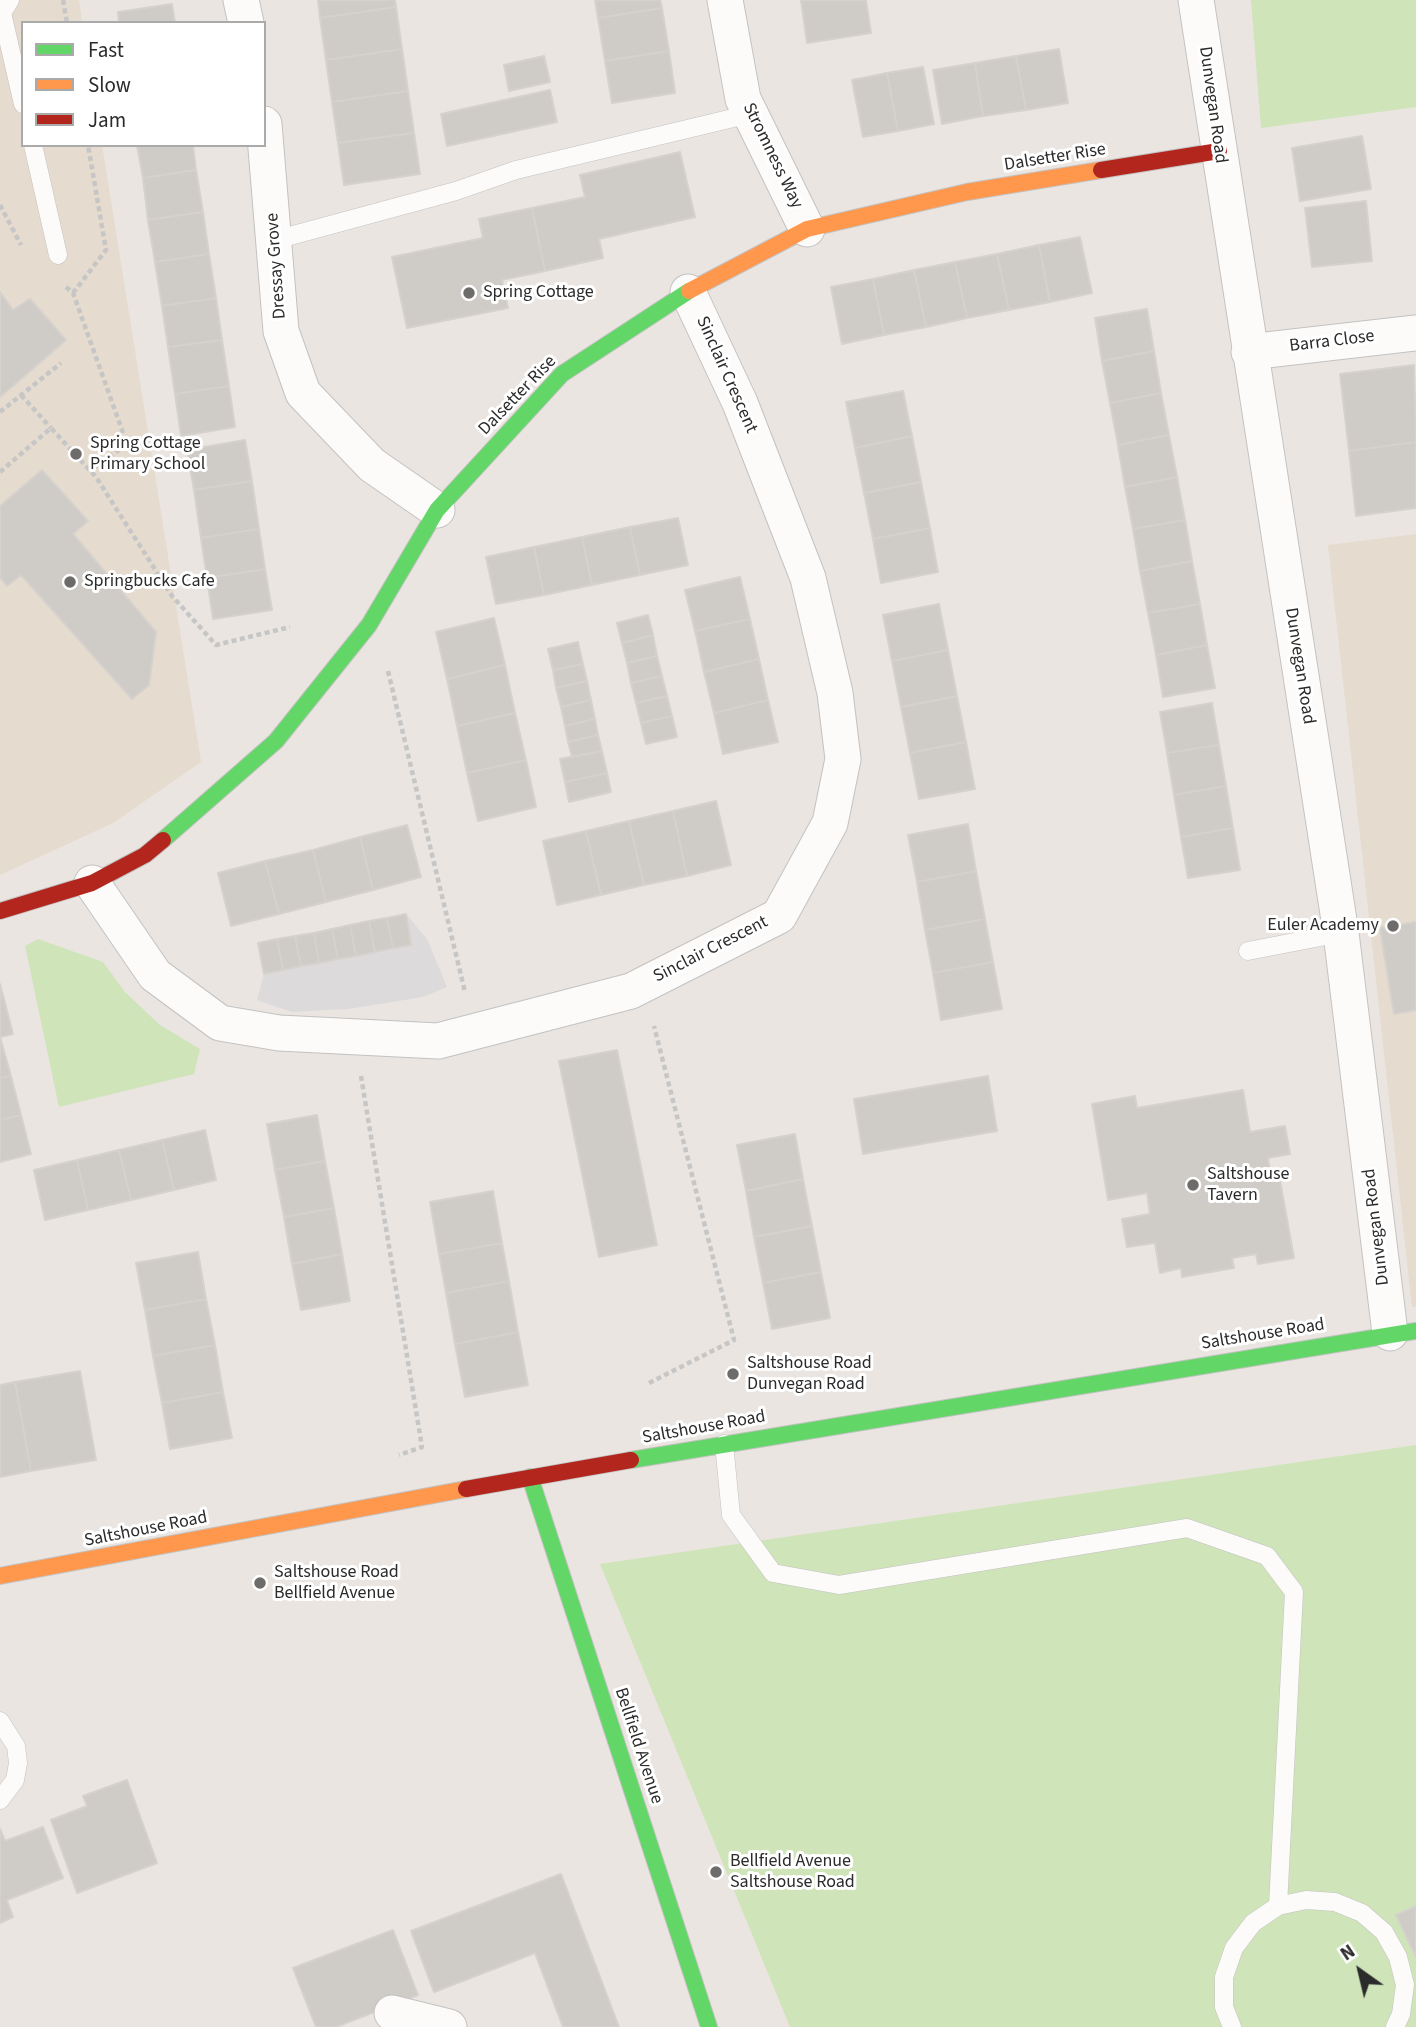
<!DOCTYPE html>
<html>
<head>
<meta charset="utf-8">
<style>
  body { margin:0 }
  #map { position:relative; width:1416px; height:2027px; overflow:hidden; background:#eae5e0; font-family:"Source Sans 3",sans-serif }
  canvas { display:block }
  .legend { position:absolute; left:21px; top:21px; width:245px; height:126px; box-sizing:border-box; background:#fff; border:2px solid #aaa; margin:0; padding:9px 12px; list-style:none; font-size:21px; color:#2b2b2b }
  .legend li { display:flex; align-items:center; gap:14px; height:35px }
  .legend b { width:35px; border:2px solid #aaa }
  .north { position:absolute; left:1325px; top:1936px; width:70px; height:70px; -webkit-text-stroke:5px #fff; paint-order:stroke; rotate:326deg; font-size:19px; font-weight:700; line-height:28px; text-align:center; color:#2b2b2b }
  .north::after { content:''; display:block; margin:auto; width:24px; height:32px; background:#2b2b2b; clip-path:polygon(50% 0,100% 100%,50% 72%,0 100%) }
</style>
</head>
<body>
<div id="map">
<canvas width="1416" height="2027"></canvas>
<ul class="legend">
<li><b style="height:9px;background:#63d668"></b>Fast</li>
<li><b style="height:9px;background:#ff974d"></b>Slow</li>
<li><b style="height:9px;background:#b3261e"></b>Jam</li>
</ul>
<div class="north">N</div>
</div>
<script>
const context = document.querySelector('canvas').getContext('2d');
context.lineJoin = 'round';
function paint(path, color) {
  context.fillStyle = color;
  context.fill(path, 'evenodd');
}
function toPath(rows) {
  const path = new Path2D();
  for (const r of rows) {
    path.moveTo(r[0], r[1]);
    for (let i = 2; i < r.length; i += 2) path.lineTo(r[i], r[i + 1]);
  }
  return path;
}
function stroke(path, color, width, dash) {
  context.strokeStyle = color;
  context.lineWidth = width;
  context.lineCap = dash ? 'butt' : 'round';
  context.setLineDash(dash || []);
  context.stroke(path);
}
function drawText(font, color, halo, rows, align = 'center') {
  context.font = font + ' "Source Sans 3",sans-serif';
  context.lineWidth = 6;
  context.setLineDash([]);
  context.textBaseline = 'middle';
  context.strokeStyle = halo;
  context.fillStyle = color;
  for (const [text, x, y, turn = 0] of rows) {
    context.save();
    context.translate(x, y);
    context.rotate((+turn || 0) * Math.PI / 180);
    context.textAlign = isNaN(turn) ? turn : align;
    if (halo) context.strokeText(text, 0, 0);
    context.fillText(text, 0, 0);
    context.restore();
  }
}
paint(toPath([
  [406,914,427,939,447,987,423,997,348,1009,292,1012,257,1000,264,974,258,943]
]), '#dddadc');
paint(toPath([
  [0,0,79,0,82,23,23,23,23,145,102,145,201,762,113,823,0,875],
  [1416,534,1416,1307,1412,1307,1328,545]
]), '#e5dbce');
paint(toPath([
  [1251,0,1416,0,1416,107,1261,128],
  [38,939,103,962,125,992,160,1025,200,1049,194,1074,59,1107,25,946],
  [1416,1445,1416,2027,790,2027,600,1564]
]), '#cfe4b9');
const building = toPath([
  [318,0,395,0,396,7,320,18,318,0],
  [595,0,660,0,662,8,598,18,595,0],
  [801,0,866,0,871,33,807,43,801,0],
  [172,4,175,23,119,23,118,12,172,4],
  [396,7,402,49,326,60,320,18,396,7],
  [662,8,669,51,605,61,598,18,662,8],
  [402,49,408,91,332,102,326,60,402,49],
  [1059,49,1068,103,1026,110,1016,56,1059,49],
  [669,51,675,93,612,103,605,61,669,51],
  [544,56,550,82,509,91,504,65,544,56],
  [1016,56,1026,110,983,116,975,63,1016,56],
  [975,63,983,116,942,124,933,70,975,63],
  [923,67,934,124,898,131,887,73,923,67],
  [887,73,898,131,863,137,852,80,887,73],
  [550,90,557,122,447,146,441,114,550,90],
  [408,91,414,133,338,143,332,102,408,91],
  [414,133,420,174,344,185,338,143,414,133],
  [1362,136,1371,189,1300,201,1292,148,1362,136],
  [137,145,193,145,196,170,143,178,137,145],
  [680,152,695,217,599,239,603,258,545,271,532,208,585,197,580,175,680,152],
  [196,170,203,212,148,220,143,178,196,170],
  [1366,201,1372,261,1312,267,1305,208,1366,201],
  [532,208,545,271,502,280,508,308,407,328,392,257,483,238,479,219,532,208],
  [203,212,209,254,155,262,148,220,203,212],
  [1080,237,1092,293,1050,302,1039,245,1080,237],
  [1039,245,1050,302,1009,310,997,254,1039,245],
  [209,254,216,298,162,306,155,262,209,254],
  [997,254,1009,310,967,318,955,262,997,254],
  [955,262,967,318,926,327,914,270,955,262],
  [914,270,926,327,884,335,873,279,914,270],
  [873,279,884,335,842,344,831,287,873,279],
  [0,292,13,310,30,299,66,340,0,397,0,292],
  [216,298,222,340,168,347,162,306,216,298],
  [1147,309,1154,351,1102,361,1095,318,1147,309],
  [222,340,229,386,175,394,168,347,222,340],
  [1154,351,1161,393,1110,403,1102,361,1154,351],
  [1414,365,1416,442,1349,451,1340,374,1414,365],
  [229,386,235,427,181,436,175,394,229,386],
  [903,391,912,436,855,448,846,402,903,391],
  [1161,393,1169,435,1118,445,1110,403,1161,393],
  [1169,435,1177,477,1125,487,1118,445,1169,435],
  [912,436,921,482,864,493,855,448,912,436],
  [245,440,252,481,194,490,187,450,245,440],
  [1416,442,1416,508,1356,516,1349,451,1416,442],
  [42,470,88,521,73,534,156,632,149,685,132,699,21,575,7,586,0,577,0,506,42,470],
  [1177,477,1185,520,1133,529,1125,487,1177,477],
  [252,481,259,529,201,538,194,490,252,481],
  [921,482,930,528,873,539,864,493,921,482],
  [678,518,688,565,640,575,630,527,678,518],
  [1185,520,1192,561,1140,571,1133,529,1185,520],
  [630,527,640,575,592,585,582,537,630,527],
  [930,528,938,572,881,583,873,539,930,528],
  [259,529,265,569,207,578,201,538,259,529],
  [582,537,592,585,544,595,534,547,582,537],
  [534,547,544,595,496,604,486,557,534,547],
  [1192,561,1200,604,1148,613,1140,571,1192,561],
  [265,569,272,610,213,619,207,578,265,569],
  [740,577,750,619,695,631,685,590,740,577],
  [939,604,948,650,892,661,883,615,939,604],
  [1200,604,1207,645,1156,655,1148,613,1200,604],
  [648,615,653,635,622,643,617,623,648,615],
  [494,618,505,665,447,679,436,632,494,618],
  [750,619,759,659,704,672,695,631,750,619],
  [653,635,657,656,627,663,622,643,653,635],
  [578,642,583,664,553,670,548,649,578,642],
  [1207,645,1215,688,1163,697,1156,655,1207,645],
  [948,650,957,696,901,707,892,661,948,650],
  [657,656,662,676,631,683,627,663,657,656],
  [759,659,768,700,714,713,704,672,759,659],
  [583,664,587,681,556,688,553,670,583,664],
  [505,665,515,713,457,726,447,679,505,665],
  [662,676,667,696,636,703,631,683,662,676],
  [587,681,591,700,561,707,556,688,587,681],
  [667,696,672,716,641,723,636,703,667,696],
  [957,696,966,742,910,753,901,707,957,696],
  [591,700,595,719,565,726,561,707,591,700],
  [768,700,778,742,723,754,714,713,768,700],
  [1212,703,1219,745,1167,753,1160,712,1212,703],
  [515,713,526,760,467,773,457,726,515,713],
  [672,716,677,737,646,744,641,723,672,716],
  [595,719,598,735,568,742,565,726,595,719],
  [598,735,602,751,572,757,568,742,598,735],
  [966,742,975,789,919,799,910,753,966,742],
  [1219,745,1226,786,1174,795,1167,753,1219,745],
  [602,751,607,773,565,782,560,759,602,751],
  [526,760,536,807,478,821,467,773,526,760],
  [607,773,611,792,569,802,565,782,607,773],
  [1226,786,1233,828,1181,837,1174,795,1226,786],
  [716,801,731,865,687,876,673,811,716,801],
  [673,811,687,876,644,885,629,821,673,811],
  [629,821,644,885,601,895,586,831,629,821],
  [968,824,976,871,917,882,908,835,968,824],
  [407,825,421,877,373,890,360,837,407,825],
  [1233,828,1240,870,1188,878,1181,837,1233,828],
  [586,831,601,895,557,905,543,841,586,831],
  [360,837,373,890,326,902,313,850,360,837],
  [313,850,326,902,279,914,265,861,313,850],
  [265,861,279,914,231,926,218,873,265,861],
  [976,871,985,919,925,930,917,882,976,871],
  [406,914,411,945,393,948,387,918,406,914],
  [387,918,393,948,375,952,369,921,387,918],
  [985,919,993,962,933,973,925,930,985,919],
  [369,921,375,952,356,956,350,925,369,921],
  [1416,922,1416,1010,1394,1014,1380,928,1416,922],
  [350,925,356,956,338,959,332,929,350,925],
  [332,929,338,959,319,963,314,933,332,929],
  [314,933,319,963,301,966,295,936,314,933],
  [295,936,301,966,283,970,277,939,295,936],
  [277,939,283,970,264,974,258,943,277,939],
  [993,962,1002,1009,941,1020,933,973,993,962],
  [0,984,13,1034,0,1037,0,984],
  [0,1037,11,1076,0,1078,0,1037],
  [617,1050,657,1245,599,1257,559,1061,617,1050],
  [11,1076,21,1115,0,1120,0,1078,11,1076],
  [988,1076,997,1131,863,1154,854,1099,988,1076],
  [1243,1090,1250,1132,1285,1126,1290,1154,1268,1158,1271,1177,1279,1175,1294,1258,1258,1264,1256,1254,1232,1258,1234,1268,1182,1277,1181,1268,1160,1273,1155,1243,1127,1247,1122,1219,1150,1214,1147,1193,1108,1200,1092,1104,1135,1096,1137,1108,1243,1090],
  [21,1115,31,1154,0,1162,0,1120,21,1115],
  [317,1115,325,1161,275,1170,267,1124,317,1115],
  [205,1130,216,1180,174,1190,162,1140,205,1130],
  [795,1134,803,1179,746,1191,737,1145,795,1134],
  [162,1140,174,1190,131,1200,119,1150,162,1140],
  [119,1150,131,1200,88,1210,77,1160,119,1150],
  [77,1160,88,1210,45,1220,34,1170,77,1160],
  [325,1161,334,1208,284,1217,275,1170,325,1161],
  [803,1179,812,1226,754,1237,746,1191,803,1179],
  [493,1191,502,1243,439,1254,430,1202,493,1191],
  [334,1208,342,1254,292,1264,284,1217,334,1208],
  [812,1226,821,1272,763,1283,754,1237,812,1226],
  [502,1243,509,1281,446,1293,439,1254,502,1243],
  [198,1252,206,1299,145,1310,136,1263,198,1252],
  [342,1254,350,1301,301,1310,292,1264,342,1254],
  [821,1272,830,1318,772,1329,763,1283,821,1272],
  [509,1281,518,1332,455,1344,446,1293,509,1281],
  [206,1299,215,1345,153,1356,145,1310,206,1299],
  [518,1332,528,1385,465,1397,455,1344,518,1332],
  [215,1345,223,1392,162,1403,153,1356,215,1345],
  [80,1371,96,1460,31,1471,15,1382,80,1371],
  [15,1382,31,1471,0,1477,0,1385,15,1382],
  [223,1392,232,1438,170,1449,162,1403,223,1392],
  [127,1780,157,1863,77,1893,51,1820,87,1806,83,1796,127,1780],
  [43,1827,63,1878,7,1900,13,1917,0,1923,0,1829,5,1841,43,1827],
  [561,1874,619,2027,563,2027,535,1953,434,1992,411,1931,561,1874],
  [1416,1906,1416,1957,1396,1915,1416,1906],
  [393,1930,418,1995,336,2027,316,2027,293,1968,393,1930]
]);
paint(building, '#cfcbc7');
stroke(building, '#d5d1cd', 2);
const lane = toPath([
  [10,0,2,13,23,104],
  [33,145,58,255],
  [275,240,456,191,516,170,750,114],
  [1248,951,1341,933],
  [724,1444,731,1515,773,1573,839,1585,1187,1528,1267,1556,1294,1592,1278,1906],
  [0,1721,16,1746,18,1763,15,1780,0,1800],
  [1232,2027,1224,2007,1224,1977,1234,1948,1253,1923,1278,1906,1306,1900,1335,1902,1362,1913,1384,1932,1398,1957,1405,1985,1401,2014,1395,2027]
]);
const street = toPath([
  [241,0,246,23],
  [725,0,743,99,807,229],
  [1196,0,1341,933,1390,1333],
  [264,124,281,331,303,393,372,465,437,510],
  [1249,352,1416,333],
  [92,883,155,975,220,1023,279,1033,438,1041,631,991,779,916,830,823,843,759,835,693,808,578,740,403,688,292],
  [392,2013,449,2027]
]);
const fast = toPath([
  [163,840,276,741,369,625,437,510,562,374,689,291],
  [631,1460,1416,1331],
  [530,1477,709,2027]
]);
const slow = toPath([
  [689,291,807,229,967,192,1101,170],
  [0,1576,466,1489]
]);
const jam = toPath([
  [1101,170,1219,151],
  [0,911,92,883,145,855,163,840],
  [466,1489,631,1460]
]);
stroke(lane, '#c3c2c2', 19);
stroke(street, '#c3c2c2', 37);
stroke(fast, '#c3c2c2', 18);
stroke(slow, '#c3c2c2', 18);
stroke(jam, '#c3c2c2', 18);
stroke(toPath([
  [63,0,67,23],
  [0,205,21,245],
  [66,287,73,293,127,444,90,471],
  [73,293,106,250,88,145],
  [21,395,51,428],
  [0,412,61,363],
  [0,472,51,428,96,477,172,596,216,645,290,627],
  [388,671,465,992],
  [361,1076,422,1447,399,1455],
  [649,1383,734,1340,654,1026]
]), '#c6c6c6', 4.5, [5, 3.5]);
stroke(lane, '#fcfbfa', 18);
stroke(street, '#fcfbfa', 35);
stroke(fast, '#63d668', 16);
stroke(slow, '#ff974d', 16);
stroke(jam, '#b3261e', 16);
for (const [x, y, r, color] of [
  [469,293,7,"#6e6c6a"],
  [76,454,7,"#6e6c6a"],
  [70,582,7,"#6e6c6a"],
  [1393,926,7,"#6e6c6a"],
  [1193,1185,7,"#6e6c6a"],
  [733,1374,7,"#6e6c6a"],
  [260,1583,7,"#6e6c6a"],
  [716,1872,7,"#6e6c6a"]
]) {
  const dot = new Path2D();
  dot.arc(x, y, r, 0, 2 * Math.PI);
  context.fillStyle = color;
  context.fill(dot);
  stroke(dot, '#fff', 2.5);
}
drawText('18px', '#2b2b2b', '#fff', [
  ["Dunvegan Road",1212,105,82],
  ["Stromness Way",772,156,64],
  ["Dalsetter Rise",1055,158,-9],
  ["Dressay Grove",277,266,-94],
  ["Barra Close",1332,342,-7],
  ["Sinclair Crescent",726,375,66],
  ["Dalsetter Rise",518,396,-46],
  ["Dunvegan Road",1299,666,81],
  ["Sinclair Crescent",711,950,-27],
  ["Dunvegan Road",1377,1227,-97],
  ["Saltshouse Road",1263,1335,-9],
  ["Saltshouse Road",704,1428,-10],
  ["Saltshouse Road",146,1530,-11],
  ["Bellfield Avenue",638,1746,72]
]);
drawText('18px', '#2b2b2b', '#fff', [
  ["Spring Cottage",483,293],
  ["Spring Cottage",90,444],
  ["Primary School",90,465],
  ["Springbucks Cafe",84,582],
  ["Euler Academy",1379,926,"right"],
  ["Saltshouse",1207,1175],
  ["Tavern",1207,1196],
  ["Saltshouse Road",747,1364],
  ["Dunvegan Road",747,1385],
  ["Saltshouse Road",274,1573],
  ["Bellfield Avenue",274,1594],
  ["Bellfield Avenue",730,1862],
  ["Saltshouse Road",730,1883]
], 'left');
</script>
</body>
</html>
